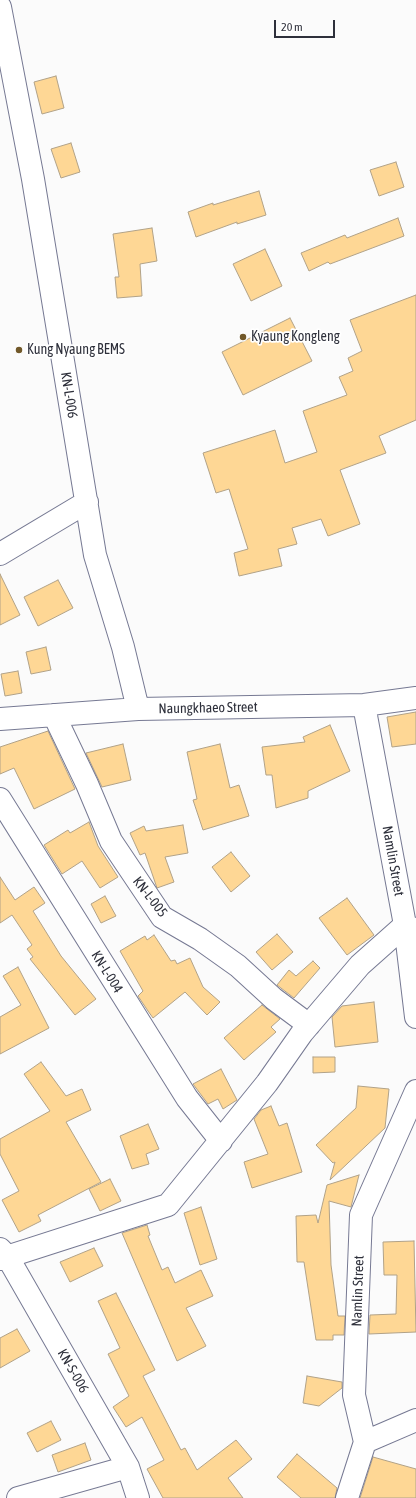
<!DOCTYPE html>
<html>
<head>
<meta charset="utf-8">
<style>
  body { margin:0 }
  #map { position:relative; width:416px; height:1498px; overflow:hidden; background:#fbfbfb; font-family:"Asap Condensed",sans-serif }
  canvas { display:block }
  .scale { position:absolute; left:274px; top:20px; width:61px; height:18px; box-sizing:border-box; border:2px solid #2e303b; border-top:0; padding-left:5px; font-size:12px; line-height:14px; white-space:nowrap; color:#2e303b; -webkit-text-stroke:3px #fff; paint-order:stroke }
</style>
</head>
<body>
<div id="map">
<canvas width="416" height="1498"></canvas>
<div class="scale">20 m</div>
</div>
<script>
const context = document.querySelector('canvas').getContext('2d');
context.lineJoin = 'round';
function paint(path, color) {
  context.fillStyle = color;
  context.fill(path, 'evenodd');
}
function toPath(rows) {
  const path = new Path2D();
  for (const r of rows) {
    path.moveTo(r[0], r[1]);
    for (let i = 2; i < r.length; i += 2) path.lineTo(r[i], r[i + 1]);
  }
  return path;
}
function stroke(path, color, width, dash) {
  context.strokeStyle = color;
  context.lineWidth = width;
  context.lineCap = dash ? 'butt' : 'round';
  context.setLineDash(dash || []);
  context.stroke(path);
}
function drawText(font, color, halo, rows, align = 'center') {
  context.font = font + ' "Asap Condensed",sans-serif';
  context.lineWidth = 3.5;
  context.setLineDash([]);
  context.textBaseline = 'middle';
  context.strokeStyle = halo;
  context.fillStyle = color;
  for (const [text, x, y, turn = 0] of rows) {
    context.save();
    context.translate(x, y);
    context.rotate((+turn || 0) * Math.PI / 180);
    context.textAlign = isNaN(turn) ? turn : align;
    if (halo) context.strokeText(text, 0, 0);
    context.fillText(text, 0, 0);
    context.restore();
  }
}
const building = toPath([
  [56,76,64,108,42,114,34,82,56,76],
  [71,143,80,172,61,178,51,149,71,143],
  [396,162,404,187,379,196,370,170,396,162],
  [259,191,266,215,237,224,237,222,196,237,188,212,213,203,213,205,259,191],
  [398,218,404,236,330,264,328,262,309,271,301,253,345,235,347,238,398,218],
  [152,228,157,261,140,264,142,296,117,298,115,277,119,277,113,234,152,228],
  [265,249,282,286,251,301,233,264,265,249],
  [416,295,416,420,379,436,386,453,340,470,360,524,328,536,321,519,292,528,297,544,278,549,282,566,239,576,234,553,248,549,229,489,216,493,203,453,275,430,285,463,317,452,303,411,347,395,339,377,353,371,348,358,362,351,350,320,416,295],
  [290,318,312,361,243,395,222,352,290,318],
  [0,574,20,615,0,625,0,574],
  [58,580,73,608,38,626,24,597,58,580],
  [46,647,51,670,31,674,26,652,46,647],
  [18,671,22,693,5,696,1,674,18,671],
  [416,712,416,744,392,747,387,717,416,712],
  [330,725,350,771,308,791,308,798,276,808,272,775,266,775,262,747,305,742,303,737,330,725],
  [48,731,75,789,34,809,14,768,0,774,0,747,48,731],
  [123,744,131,780,102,787,86,753,123,744],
  [220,744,230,788,239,785,249,816,203,830,193,800,197,799,187,752,220,744],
  [89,822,98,846,118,877,100,888,82,861,62,874,44,845,68,830,70,833,89,822],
  [183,825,188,853,165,857,174,882,157,888,145,853,140,855,130,833,144,826,146,831,183,825],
  [231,852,250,876,231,892,212,867,231,852],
  [0,877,15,900,34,887,45,903,33,911,61,956,96,999,75,1015,30,959,33,957,27,949,32,945,12,915,0,923,0,877],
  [105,896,116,916,101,923,91,904,105,896],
  [347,898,374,935,347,955,319,918,347,898],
  [277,934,293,952,272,970,256,952,277,934],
  [154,935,171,961,175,960,177,964,190,958,203,987,220,1002,207,1015,185,992,153,1018,148,1011,138,996,143,991,120,951,145,936,147,940,154,935],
  [313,961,320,968,294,998,277,985,289,970,296,976,313,961],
  [18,967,49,1028,0,1054,0,1017,21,1005,3,976,18,967],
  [374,1002,378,1042,335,1047,332,1017,342,1006,374,1002],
  [262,1005,280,1019,271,1027,276,1032,244,1060,224,1038,262,1005],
  [313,1057,335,1057,335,1072,313,1073,313,1057],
  [41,1062,66,1096,82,1089,91,1110,66,1122,101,1182,38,1215,41,1221,19,1232,2,1200,19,1191,0,1154,0,1139,50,1111,24,1074,41,1062],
  [221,1069,237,1100,223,1109,218,1099,208,1104,193,1084,221,1069],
  [358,1086,389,1089,385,1128,330,1180,335,1162,333,1163,316,1145,356,1108,358,1086],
  [271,1106,279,1126,287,1123,302,1172,252,1188,244,1162,268,1154,254,1119,261,1110,271,1106],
  [148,1124,159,1149,146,1154,149,1164,132,1169,120,1136,148,1124],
  [359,1175,351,1207,329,1201,331,1265,338,1316,345,1316,344,1335,333,1335,333,1340,316,1340,304,1262,297,1262,296,1216,316,1215,318,1223,327,1185,359,1175],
  [110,1179,121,1201,100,1211,89,1189,110,1179],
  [201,1207,217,1259,200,1265,184,1213,201,1207],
  [147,1225,150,1235,148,1236,162,1270,168,1267,175,1283,201,1270,213,1296,186,1308,206,1346,177,1361,122,1233,147,1225],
  [414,1241,416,1332,369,1334,370,1315,396,1314,397,1275,384,1275,383,1242,414,1241],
  [94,1248,103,1266,70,1282,60,1262,94,1248],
  [116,1293,155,1370,143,1376,181,1450,185,1448,197,1470,236,1440,252,1459,228,1478,243,1498,163,1498,147,1469,164,1460,142,1417,126,1427,113,1407,129,1396,108,1354,120,1348,98,1301,116,1293],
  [17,1329,30,1351,0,1368,0,1338,17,1329],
  [307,1376,342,1382,342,1388,319,1406,303,1403,307,1376],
  [51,1421,61,1440,37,1452,27,1433,51,1421],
  [85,1443,91,1460,58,1472,52,1455,85,1443],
  [297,1454,337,1488,335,1498,301,1498,277,1477,297,1454],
  [373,1457,416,1469,416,1498,360,1498,373,1457]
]);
paint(building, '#fed795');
stroke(building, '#b1a288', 1);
const minor = toPath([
  [0,7,33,179,95,555,123,647,138,709],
  [0,554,87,502],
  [364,705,405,925,416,1017],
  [54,715,87,784,111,841,162,917,200,939,238,966,274,999,309,1025],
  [0,719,138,709,364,705,416,698],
  [0,799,187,1098,221,1141],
  [0,1249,7,1256,128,1467,138,1498],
  [0,1259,168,1205,267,1083,302,1033,360,965,405,925,416,930],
  [365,1442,416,1420],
  [18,1498,128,1467],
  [347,1498,365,1442,354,1395,361,1215,416,1091]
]);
stroke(minor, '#767993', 24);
stroke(minor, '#fff', 22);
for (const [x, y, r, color] of [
  [243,337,4,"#715829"],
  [19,350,4,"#715829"]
]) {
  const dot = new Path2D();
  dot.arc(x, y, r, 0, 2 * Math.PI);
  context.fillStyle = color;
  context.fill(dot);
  stroke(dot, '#fff', 1.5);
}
drawText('14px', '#2e303b', '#fff', [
  ["Kyaung Kongleng",251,337],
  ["Kung Nyaung BEMS",27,350]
], 'left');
drawText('14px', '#2e303b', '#fff', [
  ["KN-L-006",69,395,81],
  ["Naungkhaeo Street",208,708,-1],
  ["Namlin Street",393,861,80],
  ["KN-L-005",150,897,52],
  ["KN-L-004",107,972,58],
  ["Namlin Street",358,1291,-88],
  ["KN-S-006",73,1371,60]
]);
</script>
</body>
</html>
